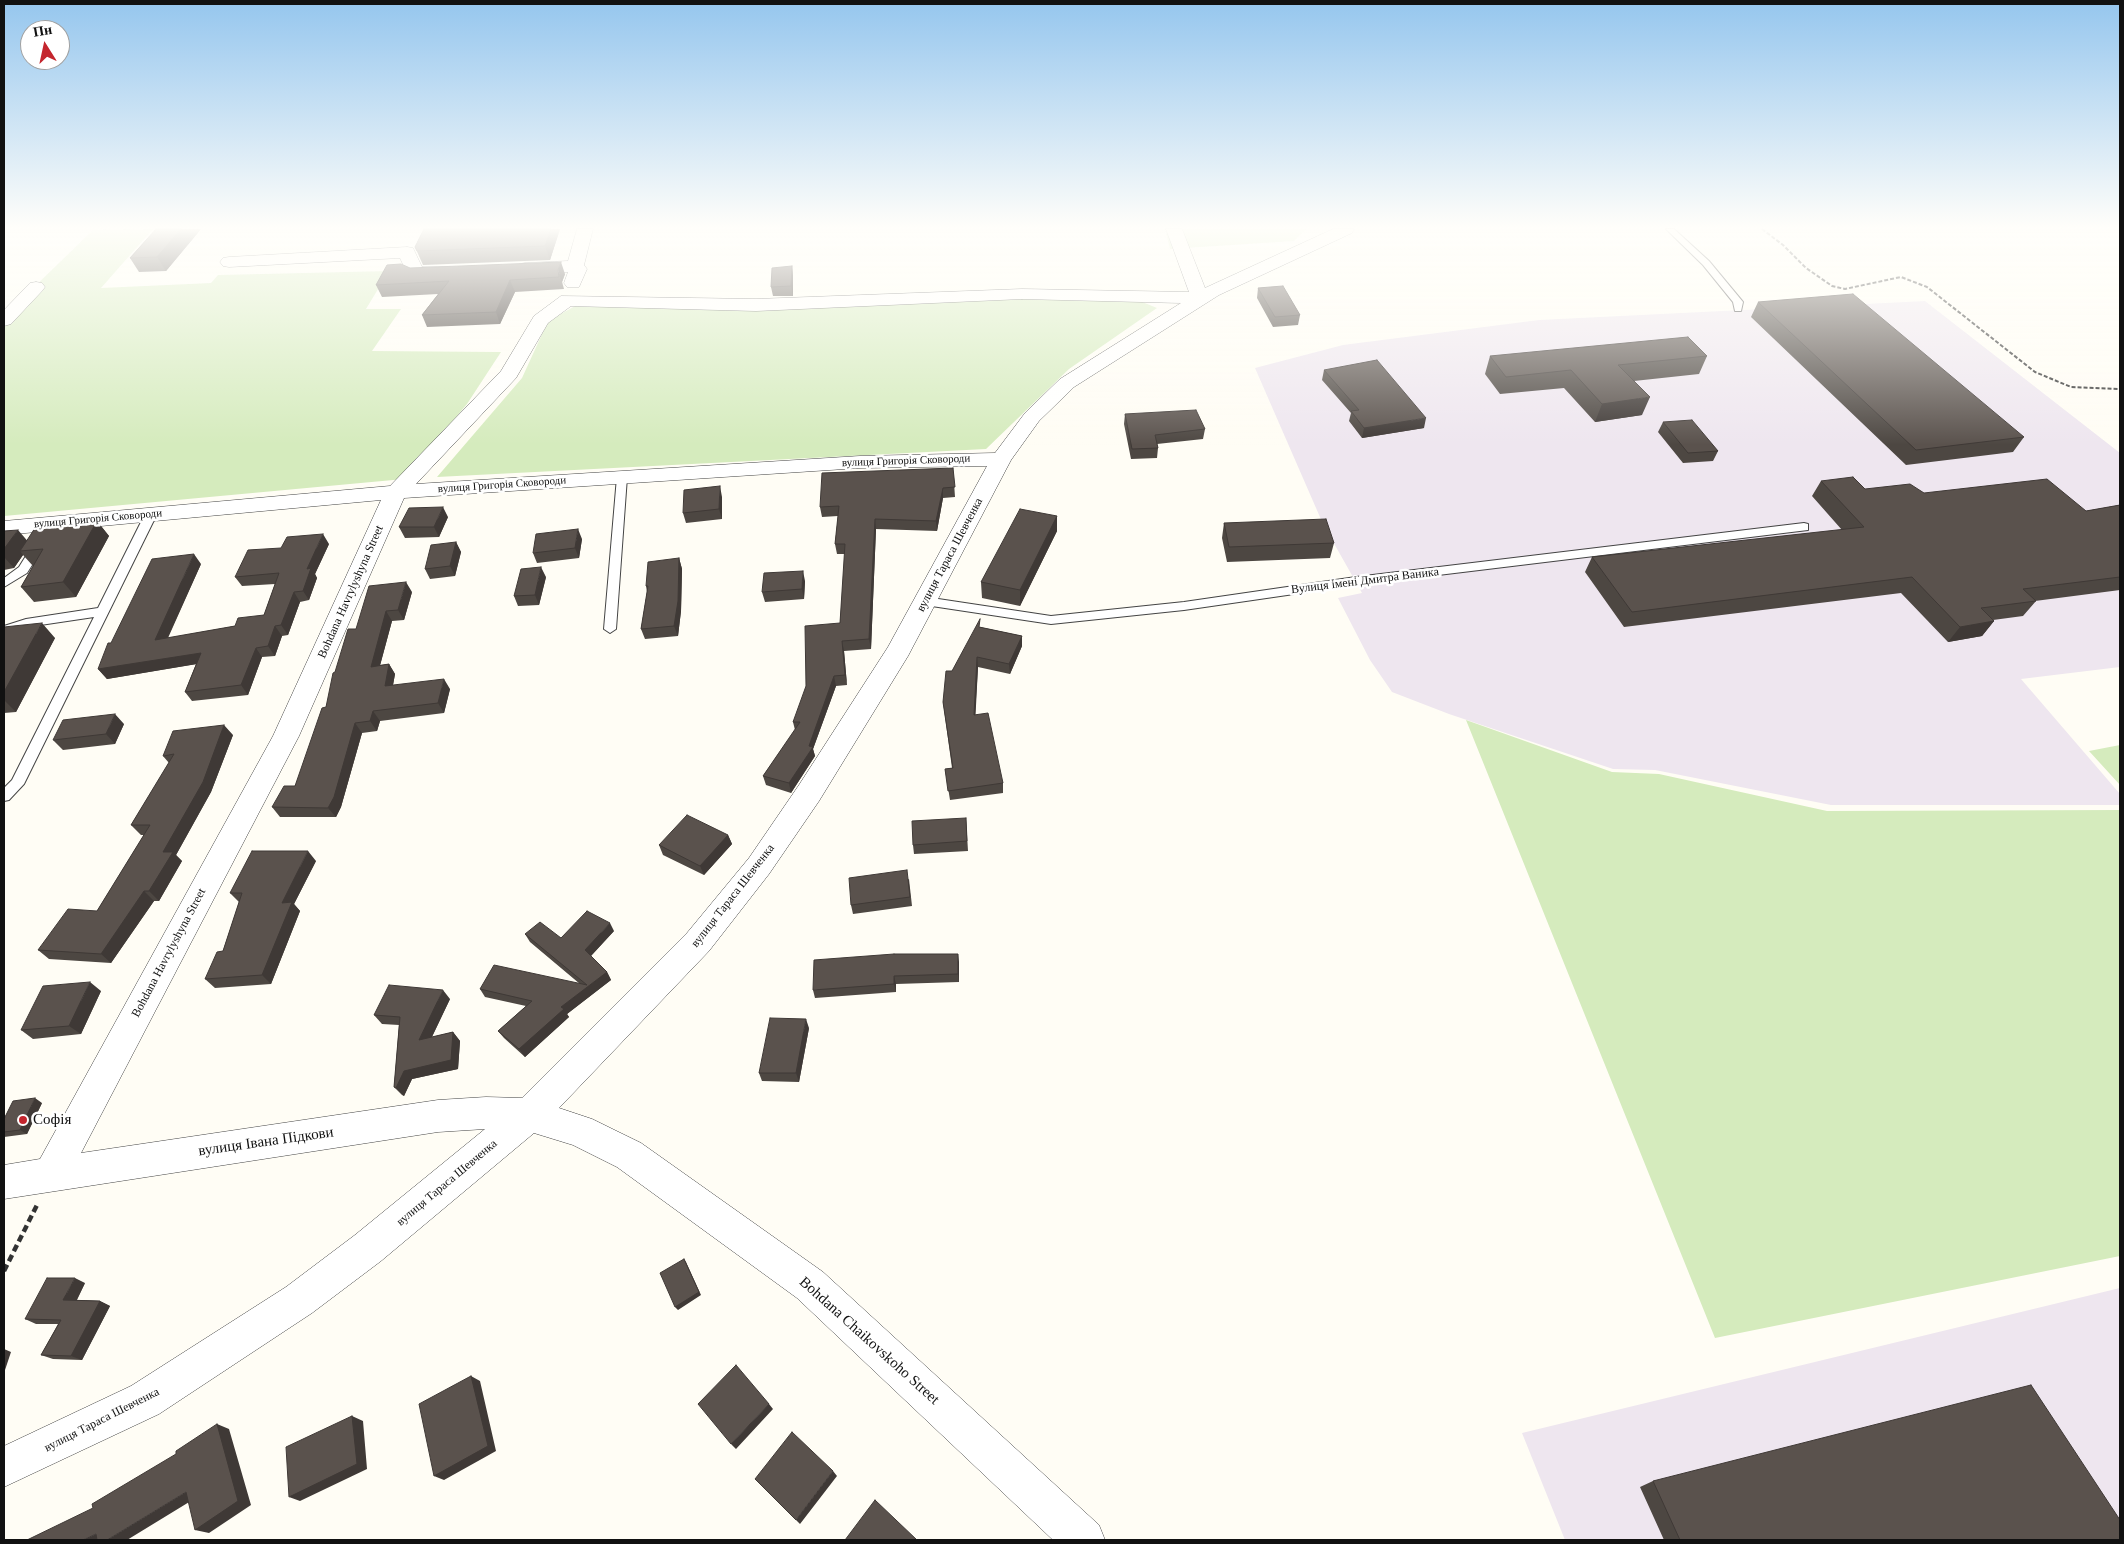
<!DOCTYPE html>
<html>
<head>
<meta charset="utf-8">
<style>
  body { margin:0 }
  #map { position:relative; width:2124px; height:1544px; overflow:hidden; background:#fffdf5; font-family:Georgia,serif }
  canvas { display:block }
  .frame { position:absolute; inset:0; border:5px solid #111; pointer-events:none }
  .north { position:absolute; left:20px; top:20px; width:50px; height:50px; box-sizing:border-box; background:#fff; border:1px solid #a0a0a0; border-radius:50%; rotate:350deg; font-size:14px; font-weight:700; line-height:20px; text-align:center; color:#111 }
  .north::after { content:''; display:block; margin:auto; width:18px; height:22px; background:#c4262e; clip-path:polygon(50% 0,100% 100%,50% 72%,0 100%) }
</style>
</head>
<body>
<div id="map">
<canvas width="2124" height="1544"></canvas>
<div class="frame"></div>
<div class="north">Пн</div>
</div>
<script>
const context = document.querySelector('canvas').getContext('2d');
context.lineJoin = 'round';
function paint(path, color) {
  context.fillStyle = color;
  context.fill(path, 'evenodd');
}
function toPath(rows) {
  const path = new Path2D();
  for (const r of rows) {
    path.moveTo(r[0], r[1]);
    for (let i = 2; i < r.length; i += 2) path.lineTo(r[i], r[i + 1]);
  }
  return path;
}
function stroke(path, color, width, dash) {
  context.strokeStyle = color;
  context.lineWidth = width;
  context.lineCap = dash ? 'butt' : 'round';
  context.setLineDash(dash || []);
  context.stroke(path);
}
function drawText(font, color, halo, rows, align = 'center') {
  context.font = font + ' Georgia,serif';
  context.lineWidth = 5;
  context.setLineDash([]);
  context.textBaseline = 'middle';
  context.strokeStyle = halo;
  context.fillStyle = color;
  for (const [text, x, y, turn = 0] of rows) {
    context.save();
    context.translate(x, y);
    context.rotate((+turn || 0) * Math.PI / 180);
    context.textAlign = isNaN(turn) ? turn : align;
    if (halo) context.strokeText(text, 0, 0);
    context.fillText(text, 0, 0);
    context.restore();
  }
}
paint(toPath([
  [1925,301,2120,453,2120,667,2021,679,2120,794,2120,805,1831,805,1655,770,1613,769,1449,714,1392,692,1370,660,1338,598,1362,593,1323,524,1255,368,1343,345,1539,320],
  [2120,1288,2120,1540,1565,1540,1522,1433]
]), '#eee6ef');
paint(toPath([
  [153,229,101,288,211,283,218,275,389,271,366,309,401,309,372,351,501,352,467,404,404,479,4,516,4,319,28,293,93,230],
  [1165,229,1306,229,1294,241,1170,249],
  [950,294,1140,301,1157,308,1069,369,986,449,437,477,522,378,548,321,577,305],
  [1466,720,1612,772,1659,774,1827,811,2120,810,2120,1256,1715,1338],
  [2120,745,2120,785,2089,751]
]), '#d5ebbd');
const lane = toPath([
  [1666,229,1674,229,1709,261,1743,302,1741,311,1735,311,1733,302,1703,265,1666,229],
  [622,474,627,477,616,629,610,633,604,629,617,477,622,474],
  [151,510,157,514,24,784,9,800,4,801,4,788,12,780,94,617,27,627,4,634,4,626,26,619,98,608,145,514,151,510],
  [1804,523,1808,524,1808,530,1356,585,1184,610,1051,624,925,605,919,601,925,597,1051,616,1184,602,1356,577,1804,523],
  [38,542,44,546,27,573,4,587,4,578,19,567,34,543,38,542]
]);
const street = toPath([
  [577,229,593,229,584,265,587,269,579,287,567,287,564,283,568,272,519,272,516,268,519,264,525,263,568,261,577,229],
  [1166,229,1182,229,1205,288,1333,229,1354,229,1352,233,1219,295,1074,387,1039,421,1011,460,908,656,819,801,769,874,709,951,559,1108,592,1119,641,1143,823,1272,1099,1525,1105,1540,1053,1540,797,1298,617,1167,573,1145,534,1133,381,1261,312,1313,159,1414,4,1487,4,1446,131,1386,286,1287,355,1235,485,1129,438,1132,4,1199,4,1165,40,1159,273,736,381,500,4,535,4,521,390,486,501,371,534,316,561,296,756,299,1022,289,1189,292,1166,229],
  [1022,299,1181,303,1060,379,1025,413,995,453,860,456,416,484,516,378,548,323,571,306,756,311,1022,299],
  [987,466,888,647,799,785,749,858,687,933,522,1098,486,1097,438,1100,81,1153,299,736,404,498,860,468,987,466],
  [407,247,413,248,422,267,447,267,453,268,456,272,453,276,447,277,409,277,400,258,229,267,223,266,220,262,223,258,229,257,407,247],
  [36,282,42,283,45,287,42,291,11,324,4,326,4,310,30,283,36,282]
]);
stroke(lane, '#444', 2);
stroke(street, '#444', 1);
stroke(toPath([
  [1762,229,1783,245,1806,268,1832,286,1845,289,1901,277,1927,287,2035,372,2071,387,2120,389]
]), '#333', 2, [4, 2]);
stroke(toPath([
  [4,1271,37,1205]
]), '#333', 4.5, [7, 4]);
paint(lane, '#fff');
paint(street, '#fff');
paint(toPath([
  [156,229,201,229,166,271,139,272,130,258],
  [424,229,560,229,550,260,423,265,415,247],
  [792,266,793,276,793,296,773,296,771,287],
  [410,268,565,274,562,282,564,289,515,292,500,324,427,327,422,315,438,294,382,297,376,285],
  [1258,288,1300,315,1298,325,1273,327,1257,298],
  [1758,302,2024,437,2013,452,1906,465,1751,317],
  [1490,356,1707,356,1699,374,1634,381,1642,415,1595,422,1564,388,1500,394,1485,374],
  [1324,370,1424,428,1362,438,1349,421,1351,413,1322,380],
  [1125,414,1205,429,1203,439,1157,444,1158,448,1157,458,1131,459,1124,424],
  [1663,422,1718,451,1713,461,1683,463,1658,432],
  [953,468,955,497,943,498,937,531,876,529,871,649,844,651,847,685,836,686,813,749,815,756,791,793,766,785,763,776,795,730,793,722,840,623,845,554,837,554,835,544,838,516,822,517,820,507],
  [1821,481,1865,489,1924,493,2086,511,2120,505,2120,590,2035,601,2036,601,2023,616,1993,620,1994,621,1982,636,1948,642,1901,593,1624,627,1585,572,1592,557,1842,530,1812,496],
  [722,497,722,519,686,523,683,513],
  [1057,516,1057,531,1020,606,982,598,981,582],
  [448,517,439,537,405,538,399,527],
  [97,521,109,536,76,597,34,602,21,587,33,566,23,555,14,568,4,570,4,531,27,541],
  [1224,523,1334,543,1330,558,1227,562,1222,538],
  [582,539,579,558,537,563,533,553],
  [456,542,461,552,455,576,430,579,425,569],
  [329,544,315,574,317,578,309,600,300,602,288,635,282,636,275,656,262,657,248,695,192,701,185,692,196,664,107,679,98,669,111,643,201,564,168,638,235,626,264,615,275,584,242,586,235,577],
  [679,558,682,569,681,611,678,636,645,639,641,629,647,592,646,586],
  [546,577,539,605,518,606,514,596],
  [805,581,804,599,765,602,762,592],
  [412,592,404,620,392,621,380,665,389,664,395,674,393,685,450,689,444,713,380,721,377,731,362,733,341,807,336,817,280,817,272,807,295,786,326,707,335,672,356,629],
  [4,627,55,638,16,712,4,713],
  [980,627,1022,636,1022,646,1010,674,978,667,975,715,1003,783,1003,793,950,800,945,769,952,768,943,702,952,671],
  [124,724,115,744,63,750,53,740],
  [233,735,211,792,176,855,182,861,159,901,154,901,111,963,49,959,38,950,97,911,144,835,141,835,131,825,169,763,163,756],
  [966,818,968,851,914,854,913,845],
  [728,835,732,844,704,875,663,855,659,845],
  [316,861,294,904,300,911,271,984,215,988,205,979,223,951,239,902,230,893],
  [909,879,912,906,853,914,851,905],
  [614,931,591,956,607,972,611,980,567,1014,569,1017,525,1057,504,1038,498,1031,526,1006,485,997,480,989,580,984,530,942,525,934,561,938],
  [959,962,959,982,896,984,896,992,815,998,813,990],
  [101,991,81,1034,33,1039,21,1030],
  [450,999,432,1037,453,1032,460,1041,458,1069,412,1079,404,1096,402,1095,394,1087,399,1025,382,1024,374,1015],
  [809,1028,799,1082,762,1081,759,1073],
  [42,1103,27,1134,4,1137,4,1119],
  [85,1283,77,1300,100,1301,110,1306,82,1360,53,1359,41,1355,58,1324,36,1324,25,1319],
  [1653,1481,2120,1540,1664,1540,1640,1487]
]), '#4d4742');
paint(toPath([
  [181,229,201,229,166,271,157,257],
  [551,229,560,229,550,260,545,246],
  [561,262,565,274,562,282,564,289,558,270],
  [792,266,793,276,793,296,791,286],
  [510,280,515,292,500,324,496,312],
  [1650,397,1642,415,1595,422,1602,404],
  [1426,418,1424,428,1362,438,1364,428],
  [720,486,722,497,722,519,719,509],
  [943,488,943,498,937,531,936,521],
  [443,507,448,517,439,537,434,527],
  [1057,516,1057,531,1020,606,1020,590],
  [875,519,876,529,871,649,869,639],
  [97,521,109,536,76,597,63,582],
  [578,529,582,539,579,558,575,548],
  [18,530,31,545,20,551,23,555,14,568,4,557,4,549],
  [323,534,329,544,315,574,317,578,309,600,303,591,307,569],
  [456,542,461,552,455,576,450,566],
  [194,554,201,564,162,650,155,640],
  [679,558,682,569,681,611,678,636,674,626],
  [541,567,546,577,539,605,535,595],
  [803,571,805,581,804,599,802,589],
  [406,582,412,592,404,620,398,610],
  [294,592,300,602,288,635,281,625],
  [386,611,392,621,377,677,371,667],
  [1994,621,1982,636,1948,642,1960,627],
  [42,623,55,638,16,712,4,700,4,692],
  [275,626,282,636,275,656,268,646],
  [1022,636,1022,646,1010,674,1009,664],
  [842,641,844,651,847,685,845,675],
  [256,648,262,657,248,695,241,685],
  [201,653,209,662,107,679,98,669],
  [977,657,978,667,975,725,974,715],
  [389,664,395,674,391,696,385,686],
  [834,676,836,686,813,749,815,756,791,793,789,783,809,746],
  [444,679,450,689,444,713,438,703],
  [373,711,380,721,377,731,370,721],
  [115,714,124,724,115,744,106,734],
  [355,723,362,733,341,807,336,817,328,808],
  [224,725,233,735,211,792,176,855,182,861,159,901,149,891,163,852],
  [728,835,732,844,704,875,700,866],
  [308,851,316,861,294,904,300,911,271,984,262,975,282,903],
  [144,891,154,901,111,963,101,954],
  [610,923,614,931,589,958,585,950],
  [958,954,959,962,959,982,958,974],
  [607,972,611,980,567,1014,569,1017,525,1057,519,1049,561,1007],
  [894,976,896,984,896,992,894,984],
  [90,982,101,991,81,1034,69,1026],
  [443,990,450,999,426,1049,419,1040],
  [806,1019,809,1028,799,1082,796,1073],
  [453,1032,460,1041,458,1069,412,1079,404,1096,396,1088,404,1071],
  [35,1098,42,1103,27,1134,20,1130],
  [684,1259,686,1262,701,1295,678,1310,675,1307],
  [75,1278,85,1283,74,1305,63,1300],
  [100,1301,110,1306,82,1360,71,1356],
  [4,1349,11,1352,4,1373],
  [471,1376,480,1381,496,1451,444,1480,434,1476],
  [769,1404,773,1409,736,1449,731,1444],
  [352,1416,363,1421,367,1469,300,1501,289,1497],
  [217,1424,229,1429,251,1505,209,1533,195,1530],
  [833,1471,837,1476,800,1524,796,1520],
  [186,1492,199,1496,127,1540,107,1540],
  [96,1534,104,1540,83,1540]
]), '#3f3936');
const building = toPath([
  [156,229,181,229,157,257,130,258,156,229],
  [424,229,551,229,545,246,417,251,415,247,424,229],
  [561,262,558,270,559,277,510,280,496,312,422,315,449,281,376,285,387,265,401,264,410,268,561,262],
  [792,266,791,286,771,287,772,268,792,266],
  [1283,286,1300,315,1275,317,1258,288,1283,286],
  [1853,294,2024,437,1916,450,1758,302,1853,294],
  [1688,337,1707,356,1618,365,1650,397,1602,404,1571,370,1506,377,1490,356,1688,337],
  [1377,360,1426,418,1364,428,1351,411,1359,410,1324,370,1377,360],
  [1196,410,1205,429,1155,435,1158,448,1132,449,1125,414,1196,410],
  [1692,420,1718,451,1688,453,1663,422,1692,420],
  [953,468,955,487,943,488,936,521,875,519,869,639,842,641,845,675,834,676,809,746,813,747,789,783,763,776,800,722,793,722,806,686,805,626,840,623,845,544,835,544,839,506,820,507,822,473,953,468],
  [1853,477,1865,489,1910,484,1924,493,2047,479,2086,511,2120,505,2120,577,2023,589,2036,601,1981,608,1994,621,1960,627,1912,577,1632,612,1592,557,1864,527,1821,481,1853,477],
  [720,486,719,509,683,513,684,490,720,486],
  [443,507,434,527,399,527,409,508,443,507],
  [1020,509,1057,516,1020,590,981,582,1020,509],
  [1326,519,1334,543,1229,547,1224,523,1326,519],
  [97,521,63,582,21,587,43,549,20,551,35,528,97,521],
  [578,529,575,548,533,553,536,534,578,529],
  [18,530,4,549,4,531,18,530],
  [323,534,307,569,311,568,303,591,294,592,281,625,275,626,268,646,256,648,241,685,185,692,201,653,98,669,108,643,111,643,152,559,194,554,155,640,235,626,238,618,264,615,279,573,235,577,248,550,281,548,287,537,323,534],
  [456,542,450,566,425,569,431,545,456,542],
  [679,558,678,601,674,626,641,629,648,586,646,586,648,562,679,558],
  [541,567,535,595,514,596,521,569,541,567],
  [803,571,802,589,762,592,764,573,803,571],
  [406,582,398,610,386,611,371,667,389,664,385,686,444,679,438,703,373,711,370,721,355,723,334,797,328,808,272,807,284,786,295,786,322,708,326,707,333,673,335,672,348,629,356,629,369,586,406,582],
  [980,619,979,627,1022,636,1009,664,977,657,974,715,988,713,1003,783,948,791,945,769,953,768,943,702,946,671,952,671,980,619],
  [42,623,4,692,4,627,42,623],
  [115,714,106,734,53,740,63,720,115,714],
  [224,725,203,782,163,852,173,852,149,891,144,891,101,954,38,950,68,909,97,911,150,825,131,825,174,754,163,756,173,731,224,725],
  [687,815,728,835,700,866,659,845,687,815],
  [966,818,967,841,913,845,912,821,966,818],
  [252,851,308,851,282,903,292,902,262,975,205,979,217,952,223,951,242,893,230,893,252,851],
  [907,870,910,897,851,905,849,878,907,870],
  [587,911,610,923,585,950,607,972,561,1007,564,1009,519,1049,498,1031,532,1001,480,989,494,965,587,985,525,934,540,922,561,938,587,911],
  [894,954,958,954,958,974,894,976,894,984,813,990,814,960,894,954],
  [90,982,69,1026,21,1030,43,986,90,982],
  [389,985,443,990,419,1040,453,1032,451,1060,404,1071,396,1088,394,1087,400,1017,374,1015,389,985],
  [770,1018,806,1019,796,1073,759,1073,770,1018],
  [35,1098,20,1130,4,1132,4,1119,13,1101,35,1098],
  [684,1259,699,1292,675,1307,660,1273,684,1259],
  [47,1278,75,1278,63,1300,100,1301,71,1356,41,1355,61,1320,25,1319,47,1278],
  [736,1365,769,1404,731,1444,698,1404,736,1365],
  [471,1376,488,1446,434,1476,419,1404,471,1376],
  [2031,1385,2120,1520,2120,1540,1680,1540,1653,1481,2031,1385],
  [352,1416,357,1464,289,1497,286,1447,352,1416],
  [217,1424,238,1501,195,1530,186,1492,107,1540,97,1540,96,1534,83,1540,27,1540,93,1508,92,1504,176,1454,176,1451,217,1424],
  [792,1432,833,1471,796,1520,755,1479,792,1432],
  [875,1500,917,1540,845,1540,875,1500]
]);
paint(building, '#5a524d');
stroke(building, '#3f3936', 1);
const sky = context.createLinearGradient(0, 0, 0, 445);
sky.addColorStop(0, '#95c6ee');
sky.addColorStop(0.51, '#fffefa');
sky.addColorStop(1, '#fffefa00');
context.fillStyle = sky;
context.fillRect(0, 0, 2124, 445);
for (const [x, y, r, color] of [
  [23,1120,5,"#c4262e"]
]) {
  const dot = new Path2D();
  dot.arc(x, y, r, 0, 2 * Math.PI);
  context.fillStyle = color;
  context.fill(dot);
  stroke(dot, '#fff', 2);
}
drawText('11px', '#111', '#fff', [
  ["вулиця Григорія Сковороди",906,461,-2],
  ["вулиця Григорія Сковороди",502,485,-4],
  ["вулиця Григорія Сковороди",98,519,-5]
]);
drawText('12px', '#111', '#fff', [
  ["вулиця Тараса Шевченка",950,555,-62],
  ["Вулиця імені Дмитра Ваника",1365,581,-7],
  ["Bohdana Havrylyshyna Street",351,592,-66],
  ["вулиця Тараса Шевченка",733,896,-52],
  ["Bohdana Havrylyshyna Street",169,953,-62],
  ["вулиця Тараса Шевченка",447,1183,-40],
  ["вулиця Тараса Шевченка",102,1420,-27]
]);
drawText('15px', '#111', '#fff', [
  ["Софія",33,1120]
], 'left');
drawText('15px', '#111', '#fff', [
  ["вулиця Івана Підкови",266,1142,-8],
  ["Bohdana Chaikovskoho Street",869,1341,42]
]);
</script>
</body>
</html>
